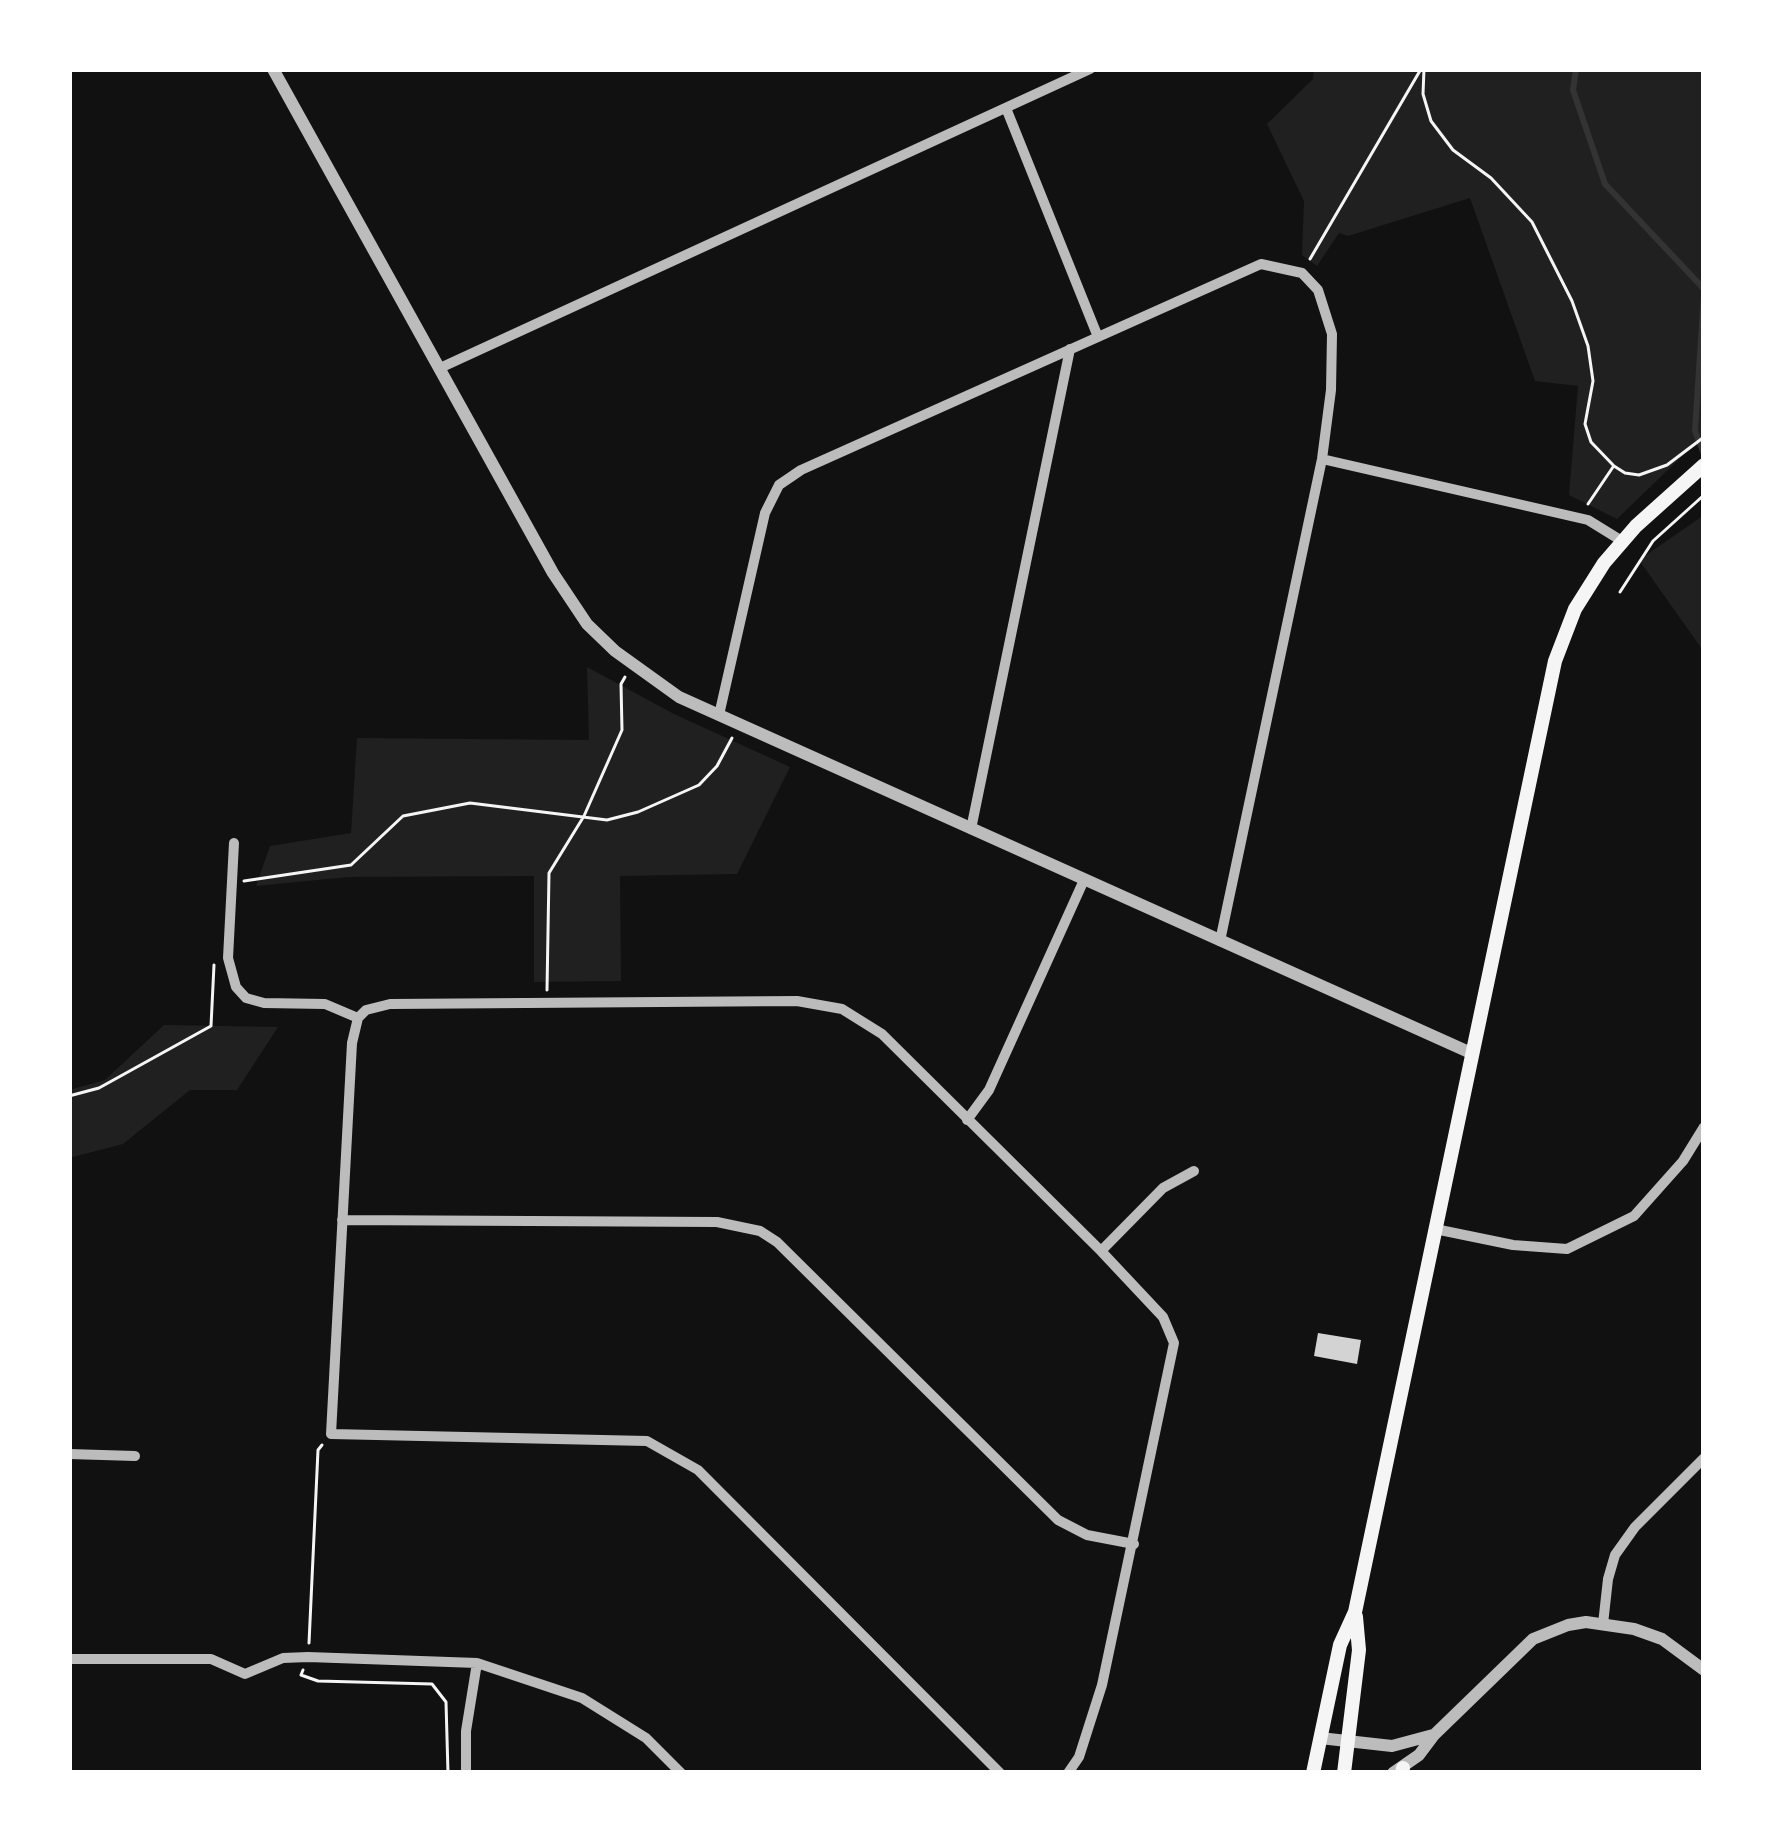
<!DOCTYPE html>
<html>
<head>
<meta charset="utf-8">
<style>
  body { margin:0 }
  #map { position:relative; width:1773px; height:1842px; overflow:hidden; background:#111; font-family:"Alegreya Sans",sans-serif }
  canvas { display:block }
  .frame { position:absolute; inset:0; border:72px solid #fff; pointer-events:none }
</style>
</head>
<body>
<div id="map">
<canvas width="1773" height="1842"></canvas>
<div class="frame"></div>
</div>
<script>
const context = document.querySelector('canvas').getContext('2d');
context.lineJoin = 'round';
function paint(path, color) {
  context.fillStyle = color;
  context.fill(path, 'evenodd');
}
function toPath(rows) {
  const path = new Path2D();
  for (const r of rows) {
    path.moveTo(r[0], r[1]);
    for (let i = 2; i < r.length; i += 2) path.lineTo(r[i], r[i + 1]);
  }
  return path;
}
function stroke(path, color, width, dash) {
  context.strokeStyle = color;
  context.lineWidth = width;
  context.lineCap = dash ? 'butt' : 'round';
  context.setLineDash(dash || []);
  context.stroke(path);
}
paint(toPath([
  [1314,69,1704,69,1704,435,1617,519,1569,495,1578,386,1535,381,1470,198,1348,236,1339,233,1317,266,1302,255,1304,201,1267,124,1313,79],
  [1704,515,1704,652,1639,560],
  [587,667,674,714,790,767,737,874,620,876,621,981,534,982,534,876,348,877,256,886,270,846,351,833,357,738,589,740],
  [164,1025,278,1027,237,1090,190,1090,123,1144,69,1158,69,1090,105,1080]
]), '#202020');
stroke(toPath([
  [1576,69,1573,90,1605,184,1704,289],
  [1704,293,1695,431,1704,454]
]), '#333', 6);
paint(toPath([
  [1318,1333,1361,1340,1357,1364,1314,1356]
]), '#d3d3d3');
stroke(toPath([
  [1424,69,1423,94,1431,121,1453,150,1491,178,1532,222,1572,301,1588,346,1593,381,1585,424,1591,442,1614,466,1625,473,1639,475,1667,465,1704,437],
  [1310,259,1421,69],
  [1588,504,1613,467],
  [1620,592,1653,541,1704,495],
  [244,881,351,865,403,816,470,803,607,820,638,812,699,785,717,766,732,738],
  [547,990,549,873,584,816,622,730,621,684,625,677],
  [69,1096,99,1088,211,1026,214,965],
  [309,1643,318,1450,322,1445],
  [303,1670,301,1675,318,1681,432,1684,446,1702,448,1773]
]), '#f5f5f5', 3);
stroke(toPath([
  [1006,108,1098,337],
  [440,368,1090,69],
  [1322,459,1588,520,1622,541],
  [719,715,765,513,779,485,801,470,1261,264,1302,273,1318,290,1332,334,1331,390,1322,459,1220,941],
  [971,829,1070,349],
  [234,843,228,958,236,987,246,998,264,1003,325,1004,358,1018],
  [358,1018,366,1010,390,1004,797,1001,842,1009,882,1034,1101,1251,1163,1317,1174,1343,1102,1685,1079,1757,1068,1773],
  [358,1018,352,1043,331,1434,647,1441,698,1470,1000,1773],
  [967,1120,989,1090,1084,880],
  [342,1220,717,1222,760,1231,777,1242,1058,1520,1087,1535,1134,1544],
  [1435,1229,1513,1245,1567,1249,1634,1216,1683,1161,1704,1127],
  [1101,1251,1163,1188,1194,1171],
  [69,1454,135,1456],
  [1603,1624,1608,1579,1615,1555,1635,1527,1704,1458],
  [69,1659,211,1659,245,1674,283,1658,308,1657,477,1663,466,1731,466,1773],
  [477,1663,582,1698,646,1738,681,1773]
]), '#bcbcbc', 10);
stroke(toPath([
  [273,69,553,573,587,624,615,651,679,697,1471,1053],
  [1320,1738,1392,1746,1433,1735],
  [1393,1773,1419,1755,1434,1735,1533,1639,1568,1625,1586,1622,1634,1629,1662,1639,1704,1670]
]), '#bcbcbc', 12);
stroke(toPath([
  [1313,1773,1340,1645,1355,1612,1555,661,1575,609,1604,563,1636,526,1704,465],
  [1344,1773,1359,1650,1356,1617],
  [1402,1773,1403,1768]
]), '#f5f5f5', 14);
</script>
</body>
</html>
